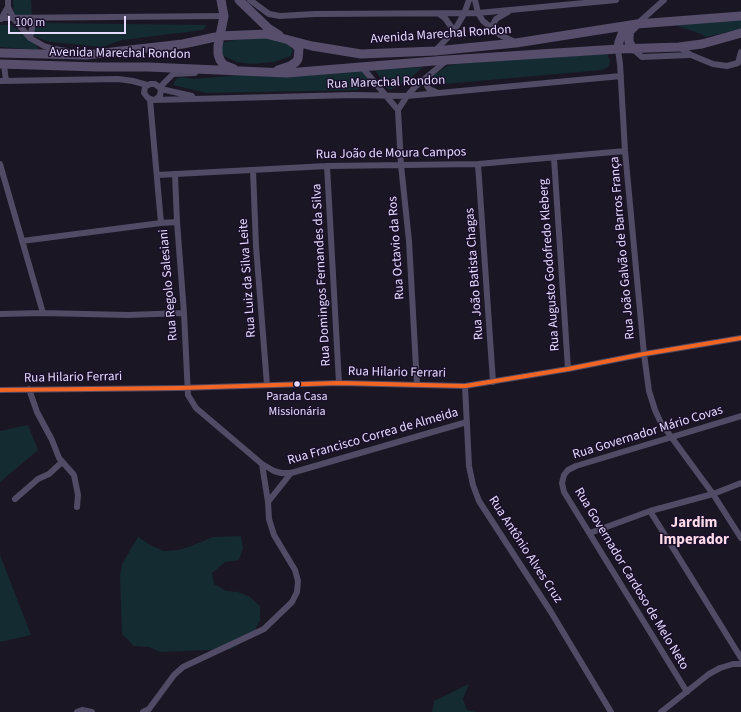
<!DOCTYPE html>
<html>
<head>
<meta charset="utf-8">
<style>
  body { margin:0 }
  #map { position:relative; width:741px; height:712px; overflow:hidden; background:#1b1624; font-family:"Source Sans 3",sans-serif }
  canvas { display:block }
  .scale { position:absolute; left:8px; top:16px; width:118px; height:18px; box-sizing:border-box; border:2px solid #e6d9ff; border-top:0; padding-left:5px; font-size:12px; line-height:14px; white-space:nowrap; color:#e6d9ff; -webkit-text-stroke:3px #1a102a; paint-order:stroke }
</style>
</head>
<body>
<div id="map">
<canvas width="741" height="712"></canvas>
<div class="scale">100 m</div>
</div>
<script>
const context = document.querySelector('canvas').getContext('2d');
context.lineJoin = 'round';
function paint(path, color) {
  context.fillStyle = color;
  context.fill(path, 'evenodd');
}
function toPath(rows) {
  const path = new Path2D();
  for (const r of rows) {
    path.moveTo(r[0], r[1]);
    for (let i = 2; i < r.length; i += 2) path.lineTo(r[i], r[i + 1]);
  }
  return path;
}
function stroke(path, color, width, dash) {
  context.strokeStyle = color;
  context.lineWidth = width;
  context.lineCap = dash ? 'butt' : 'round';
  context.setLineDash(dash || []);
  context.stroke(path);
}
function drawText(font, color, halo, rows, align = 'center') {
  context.font = font + ' "Source Sans 3",sans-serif';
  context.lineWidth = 3;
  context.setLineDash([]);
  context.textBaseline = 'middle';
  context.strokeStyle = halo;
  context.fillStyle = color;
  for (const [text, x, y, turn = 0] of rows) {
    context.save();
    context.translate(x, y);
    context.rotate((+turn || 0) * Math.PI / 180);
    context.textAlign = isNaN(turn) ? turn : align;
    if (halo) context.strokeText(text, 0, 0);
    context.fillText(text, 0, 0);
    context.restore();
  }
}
paint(toPath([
  [13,0,31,0,32,18,14,16],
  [741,20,741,29,706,37,701,34,672,24],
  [40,23,207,25,203,30,122,40,102,47,51,42,40,39,33,35,36,26],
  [0,25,12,25,37,46,39,50,0,47],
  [245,38,269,38,282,41,290,46,293,50,291,56,274,62,252,64,237,62,223,56,220,47,225,42],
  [607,53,610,61,608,67,602,70,433,85,430,80,434,75,447,66,456,64],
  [423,67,407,81,390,90,384,86,380,77,375,70],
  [362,70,368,78,365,85,358,90,207,93,173,85,176,79,181,77,194,79,230,76,242,74],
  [28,425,38,450,0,482,0,431],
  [241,536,243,548,239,560,225,562,212,573,214,584,226,591,238,592,250,597,260,606,260,620,254,632,242,642,231,649,160,652,149,647,134,646,122,634,120,576,122,564,138,537,152,546,164,551,178,550,189,547,213,537],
  [0,555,31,635,0,642],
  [469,684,463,699,467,710,476,712,432,712,434,701]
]), '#142b32');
stroke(toPath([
  [250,0,269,14,280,16,315,14,478,13,616,0],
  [475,0,478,13,483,21,500,35,515,42],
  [8,7,14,19,30,38,44,46,54,49,67,51],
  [439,14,445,18,454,31],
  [0,18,224,16],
  [1,19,8,7,8,0],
  [637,24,664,0],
  [491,28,496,19,508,12],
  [30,38,33,24,38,18],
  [679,47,691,55,713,64,727,66,738,63,741,52],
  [618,49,620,64,625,151,644,354,649,391,655,410,661,423,713,494,741,538],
  [633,49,642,57,690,55],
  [435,51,454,31,464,14,469,0],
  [4,65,6,81],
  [361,66,398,110,401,165,409,241,417,385],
  [427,77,426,84,429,89,438,93],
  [0,81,118,79,133,81,147,85],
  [160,87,173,74,195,73],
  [161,89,192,96],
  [156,99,160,96,161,89,155,84,150,84,145,87,144,93,148,98,153,100,354,95,407,96,621,76],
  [398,110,407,96,415,87,446,61],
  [554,158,568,369],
  [0,164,43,313],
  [478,164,493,382],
  [327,166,339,383],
  [253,170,256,246,267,385],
  [175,174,177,222],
  [157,175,327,166,478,164,625,151],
  [22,241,161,223],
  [0,314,43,313,128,315,184,313],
  [465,386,469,466,473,485,479,501,551,612,611,712],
  [29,389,37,412,52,440,59,458,74,475,78,495,77,507],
  [0,390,179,388,339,383,465,386,568,369,644,354,741,338],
  [262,464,274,471,281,473,291,473,467,422],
  [15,499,38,479,49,474,62,462],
  [268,502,291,473],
  [650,511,741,658],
  [590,533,650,511,713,494,741,483],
  [687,692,564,492,562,483,564,475,568,470,576,466,741,416],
  [77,712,82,710,92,712],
  [143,712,149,709,174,675,183,667,264,629,292,602,297,592,298,581,295,570,274,535,269,519,268,502,262,464,196,408,188,395,184,313,177,222,161,223,150,100],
  [661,712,709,674,720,668,733,664,741,664]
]), '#514b65', 6);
stroke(toPath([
  [221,0,224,16,218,46,218,54,220,60,224,65,234,69],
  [239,0,268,28,279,35],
  [618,49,619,42,625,26],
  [633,49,629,42,629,36,630,31,637,24],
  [0,53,86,55,183,44,220,36,266,34,312,46,361,54,435,51,516,43,637,24,741,16],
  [0,64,98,67,148,67,287,73,447,60,618,49,679,47,702,44,741,33],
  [278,70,290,66,296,62,298,59,299,49,296,45,290,41]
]), '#564e6b', 9);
stroke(toPath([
  [0,390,179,388,339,383,465,386,568,369,644,354,741,338]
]), '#f26522', 4);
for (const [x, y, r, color] of [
  [297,384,3.5,"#e6d9ff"]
]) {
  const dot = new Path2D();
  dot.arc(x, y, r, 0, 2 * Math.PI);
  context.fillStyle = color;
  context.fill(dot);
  stroke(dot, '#1a102a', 1.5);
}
drawText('12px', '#e6d9ff', '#1a102a', [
  ["Parada Casa",297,397],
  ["Missionária",297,412]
]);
drawText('13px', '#e6d9ff', '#1a102a', [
  ["Avenida Marechal Rondon",441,35,-4],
  ["Avenida Marechal Rondon",120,54,1],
  ["Rua Marechal Rondon",386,83,-2],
  ["Rua João de Moura Campos",391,154,-1],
  ["Rua Octavio da Ros",397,248,-94],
  ["Rua João Galvão de Barros França",623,248,-95],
  ["Rua Augusto Godofredo Kleberg",550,265,-94],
  ["Rua João Batista Chagas",475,274,-94],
  ["Rua Domingos Fernandes da Silva",322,275,-93],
  ["Rua Luiz da Silva Leite",248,278,-94],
  ["Rua Regolo Salesiani",169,285,-95],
  ["Rua Hilario Ferrari",397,373,1],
  ["Rua Hilario Ferrari",73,378,-1],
  ["Rua Governador Mário Covas",648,433,-17],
  ["Rua Francisco Correa de Almeida",373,437,-16],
  ["Rua Antônio Alves Cruz",525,550,57],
  ["Rua Governador Cardoso de Melo Neto",631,579,59]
]);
drawText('bold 15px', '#ffdbea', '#1a102a', [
  ["Jardim",694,524],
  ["Imperador",694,541]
]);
</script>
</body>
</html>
